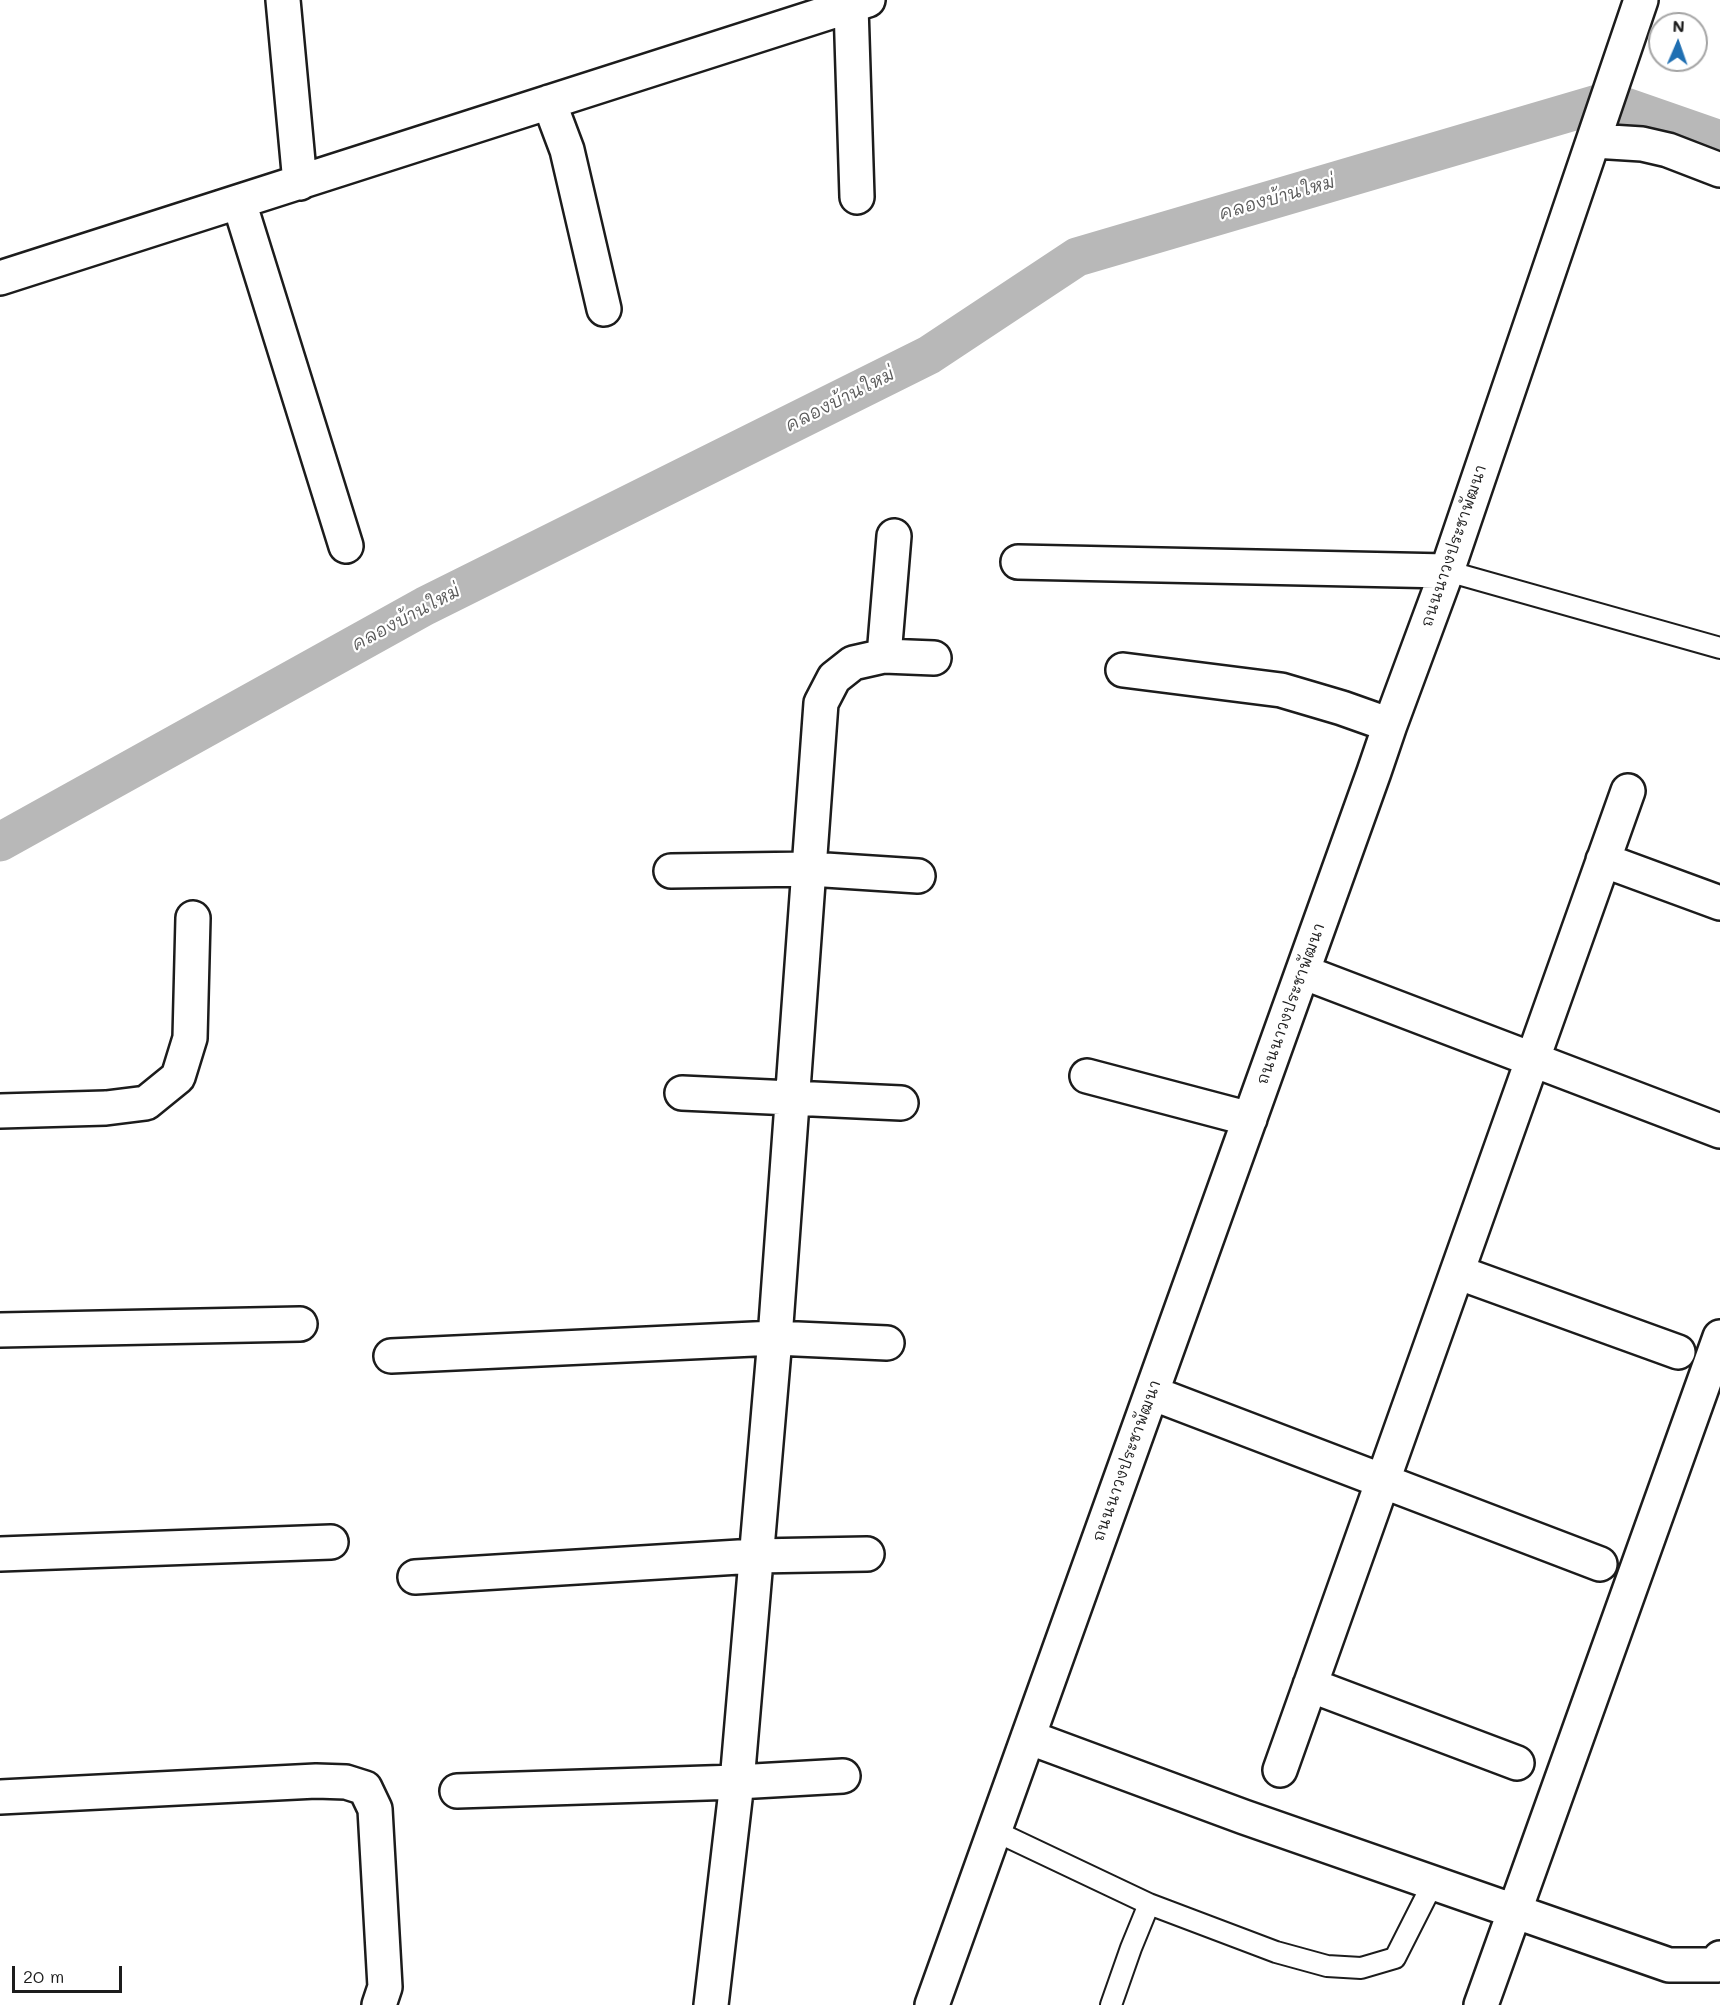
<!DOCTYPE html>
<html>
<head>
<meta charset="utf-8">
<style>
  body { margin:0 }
  #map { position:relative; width:1720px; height:2005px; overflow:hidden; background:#fff; font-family:Mali,sans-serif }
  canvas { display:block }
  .north { position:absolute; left:1648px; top:12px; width:60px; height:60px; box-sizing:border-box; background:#fff; border:2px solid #a4a4a4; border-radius:50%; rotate:2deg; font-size:16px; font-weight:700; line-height:24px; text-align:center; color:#1c1c1c }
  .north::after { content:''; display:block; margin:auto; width:21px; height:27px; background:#1f6fb2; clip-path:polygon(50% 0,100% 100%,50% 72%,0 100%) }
  .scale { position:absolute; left:12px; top:1966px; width:110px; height:27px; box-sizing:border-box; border:3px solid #1c1c1c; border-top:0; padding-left:8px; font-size:18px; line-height:21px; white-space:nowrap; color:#1c1c1c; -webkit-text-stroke:4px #fff; paint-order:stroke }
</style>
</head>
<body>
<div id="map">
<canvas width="1720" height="2005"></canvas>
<div class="north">N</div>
<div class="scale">20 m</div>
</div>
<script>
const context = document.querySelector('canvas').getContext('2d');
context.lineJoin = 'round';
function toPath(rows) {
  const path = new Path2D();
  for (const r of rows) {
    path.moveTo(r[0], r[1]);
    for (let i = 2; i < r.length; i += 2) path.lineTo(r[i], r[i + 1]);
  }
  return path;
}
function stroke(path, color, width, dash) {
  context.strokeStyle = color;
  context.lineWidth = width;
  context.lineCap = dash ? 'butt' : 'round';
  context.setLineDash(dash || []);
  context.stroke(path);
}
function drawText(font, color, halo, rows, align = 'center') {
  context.font = font + ' Mali,"Playpen Sans Thai",sans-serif';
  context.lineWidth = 4.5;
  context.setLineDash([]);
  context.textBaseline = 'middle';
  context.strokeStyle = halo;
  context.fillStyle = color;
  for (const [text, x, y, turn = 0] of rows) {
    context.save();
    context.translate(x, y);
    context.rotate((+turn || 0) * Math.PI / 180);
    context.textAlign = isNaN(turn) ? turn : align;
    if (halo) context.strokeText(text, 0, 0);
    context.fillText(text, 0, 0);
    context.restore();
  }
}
stroke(toPath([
  [0,842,425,606,929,355,1077,257,1608,101,1720,140]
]), '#b8b8b8', 39);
const service = toPath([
  [1447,571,1720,648],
  [995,1831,1149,1904,1131,1948,1111,2005],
  [1149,1904,1276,1952,1327,1966,1361,1968,1395,1958,1433,1883]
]);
const minor = toPath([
  [283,0,300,183],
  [851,6,857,197],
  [549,102,567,150,604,309],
  [1594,141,1642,144,1668,150,1720,170],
  [239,202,346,546],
  [0,278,868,0],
  [1018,562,1447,571],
  [884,656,894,536],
  [1123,670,1281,690,1342,708,1390,725],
  [1603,860,1720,903],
  [671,871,810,869,918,876],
  [1303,972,1720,1131],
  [1087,1076,1250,1119],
  [682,1093,901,1103],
  [0,1111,106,1108,146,1103,178,1077,190,1038,193,918],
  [1457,1272,1678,1352],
  [0,1330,300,1324],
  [391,1356,775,1338,887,1343],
  [1152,1393,1600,1564],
  [0,1554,331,1542],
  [415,1577,755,1556,867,1554],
  [1310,1685,1517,1763],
  [1028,1737,1244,1817,1669,1965,1717,1965,1720,1958],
  [1280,1770,1628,791],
  [457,1791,737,1782,843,1776],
  [0,1797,316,1781,346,1782,365,1788,375,1809,385,1987,379,2005],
  [711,2005,737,1782,775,1338,821,703,834,678,853,663,884,656,934,658],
  [932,2005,1374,772,1390,725,1447,571,1641,0],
  [1481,2005,1720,1337]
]);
stroke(service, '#1c1c1c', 24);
stroke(minor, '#1c1c1c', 38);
stroke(service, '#fff', 20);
stroke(minor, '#fff', 33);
drawText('16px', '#1c1c1c', '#fff', [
  ["ถนนนาวงประชาพัฒนา",1454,546,-71],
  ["ถนนนาวงประชาพัฒนา",1291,1004,-70],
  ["ถนนนาวงประชาพัฒนา",1127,1461,-70]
]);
drawText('italic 18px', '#5a5a5a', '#fff', [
  ["คลองบ้านใหม่",1277,198,-16],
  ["คลองบ้านใหม่",840,400,-27],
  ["คลองบ้านใหม่",406,618,-28]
]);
</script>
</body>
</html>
